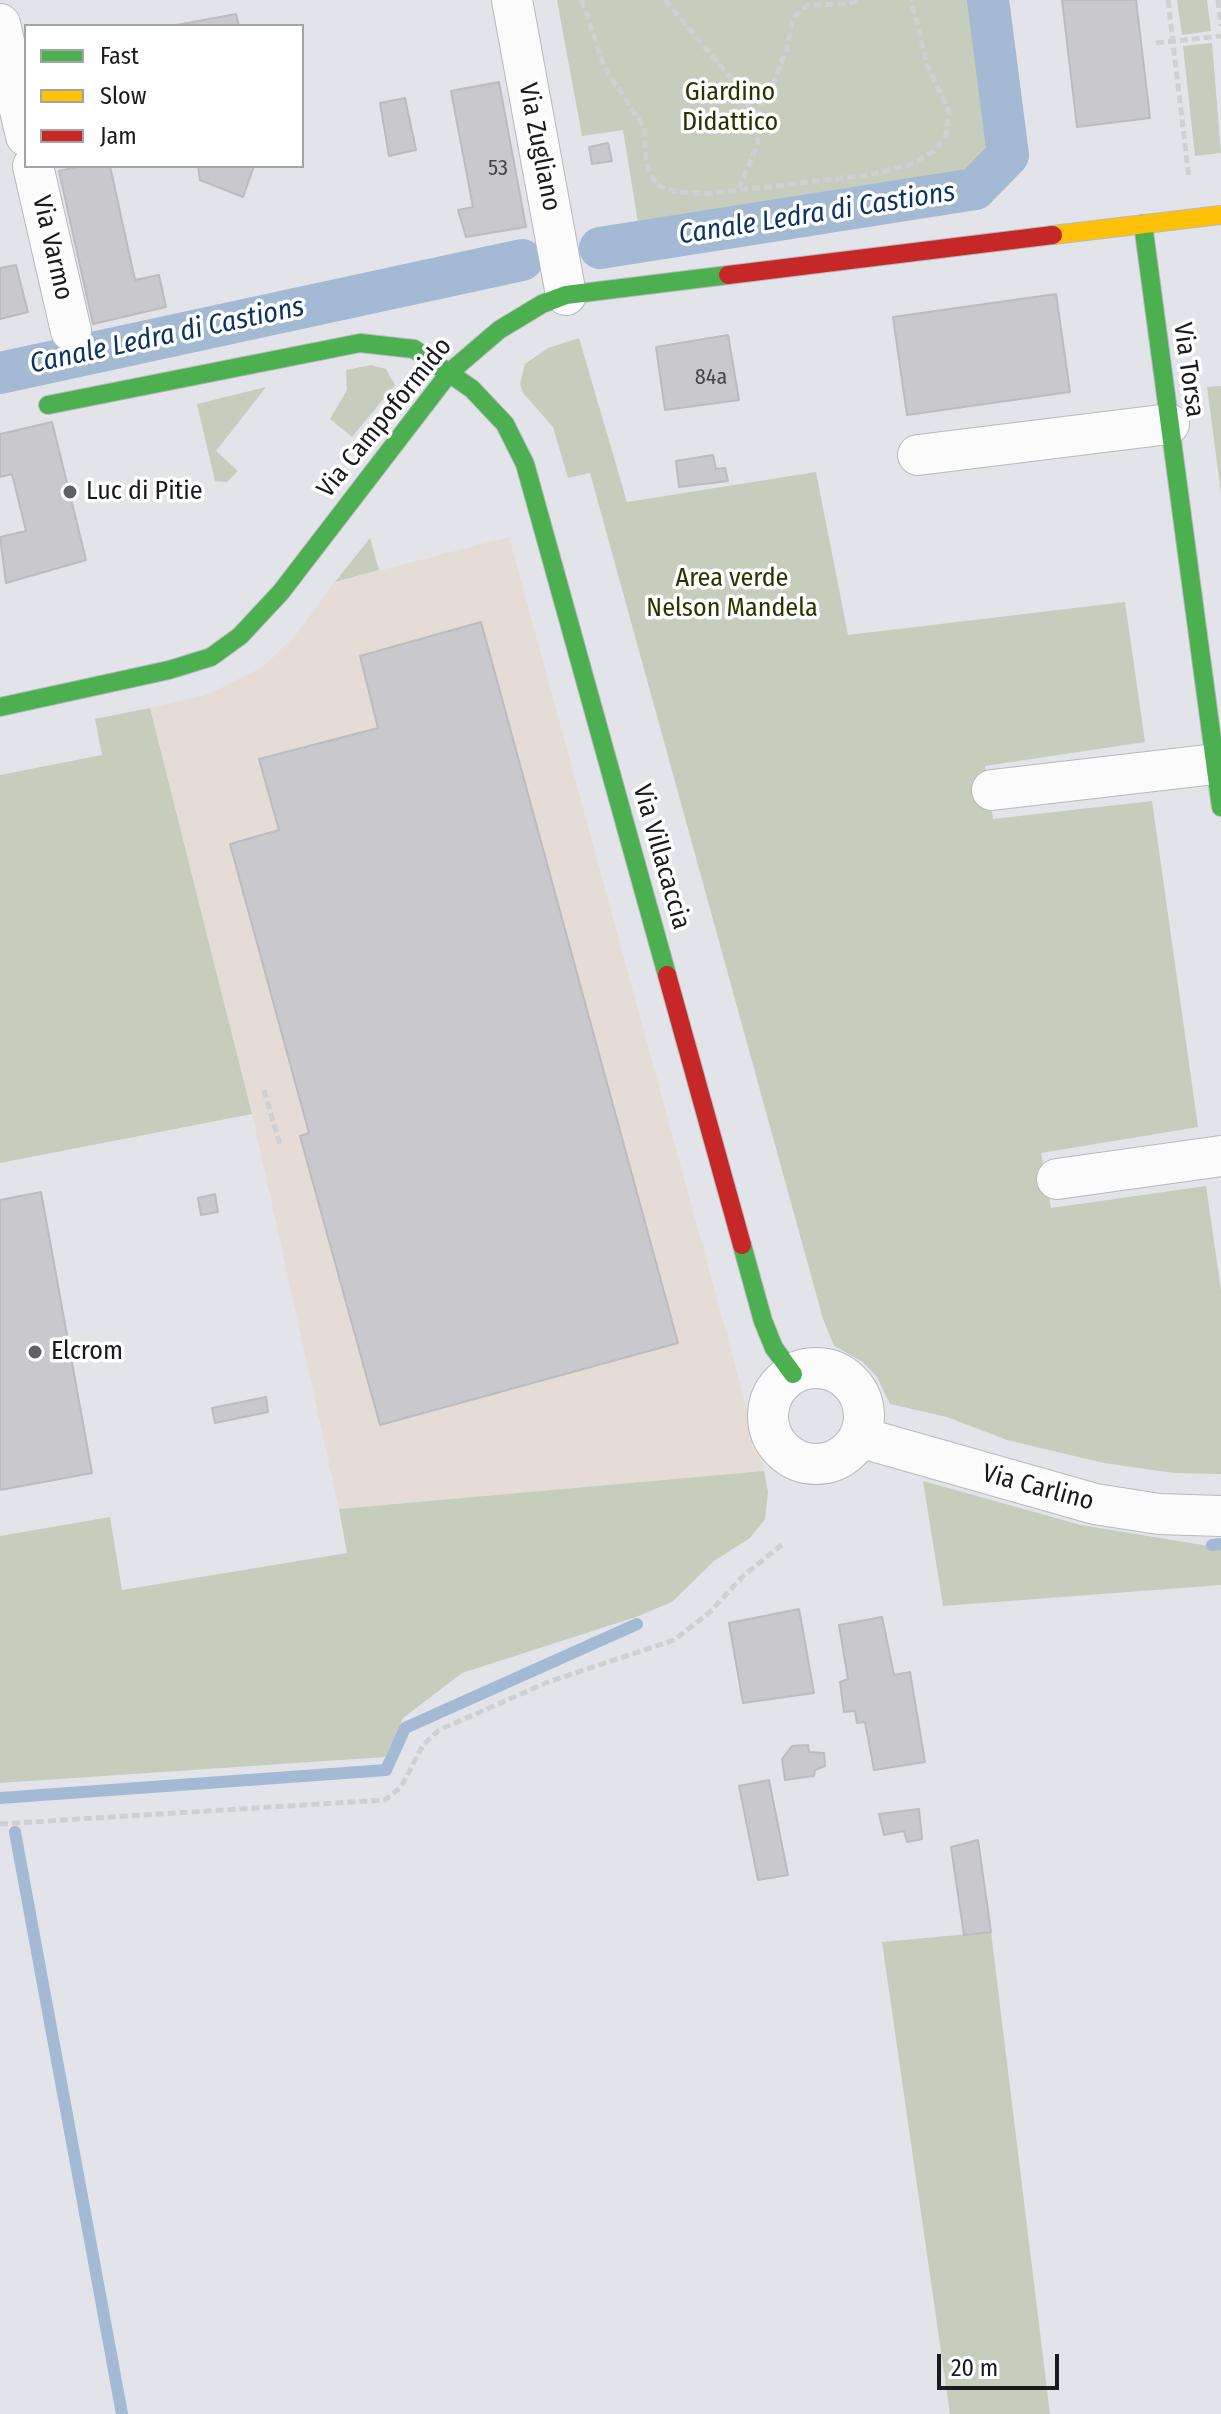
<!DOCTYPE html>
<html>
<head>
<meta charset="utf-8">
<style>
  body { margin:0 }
  #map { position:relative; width:1221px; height:2414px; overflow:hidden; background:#e2e4ea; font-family:"Fira Sans Condensed",sans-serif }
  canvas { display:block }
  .legend { position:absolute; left:24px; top:24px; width:280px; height:144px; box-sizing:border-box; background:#fff; border:2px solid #a3a4a5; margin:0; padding:10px 14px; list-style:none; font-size:24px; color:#1a1b1f }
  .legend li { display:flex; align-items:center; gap:16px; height:40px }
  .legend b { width:40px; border:2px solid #a3a4a5 }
  .scale { position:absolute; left:937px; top:2354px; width:122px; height:36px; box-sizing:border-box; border:4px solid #1a1b1f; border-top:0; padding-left:10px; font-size:24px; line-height:28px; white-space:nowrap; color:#1a1b1f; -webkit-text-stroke:6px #fff; paint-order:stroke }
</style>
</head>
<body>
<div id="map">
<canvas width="1221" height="2414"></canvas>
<ul class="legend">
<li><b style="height:10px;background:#4caf50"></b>Fast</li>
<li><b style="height:10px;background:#ffc107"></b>Slow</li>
<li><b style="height:10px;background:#c62828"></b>Jam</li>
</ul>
<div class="scale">20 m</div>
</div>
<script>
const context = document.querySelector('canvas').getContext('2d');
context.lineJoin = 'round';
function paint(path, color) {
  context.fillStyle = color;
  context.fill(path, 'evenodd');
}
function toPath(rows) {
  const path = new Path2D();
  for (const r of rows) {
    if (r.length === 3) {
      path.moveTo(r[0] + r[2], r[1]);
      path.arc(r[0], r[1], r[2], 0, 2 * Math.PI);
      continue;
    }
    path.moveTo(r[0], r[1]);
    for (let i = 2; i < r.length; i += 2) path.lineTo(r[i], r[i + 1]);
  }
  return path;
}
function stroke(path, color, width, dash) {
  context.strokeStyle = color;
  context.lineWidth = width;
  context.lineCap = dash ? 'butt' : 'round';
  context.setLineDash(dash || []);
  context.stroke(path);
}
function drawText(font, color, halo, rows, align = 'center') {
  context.font = font + ' "Fira Sans Condensed",sans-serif';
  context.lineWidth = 7;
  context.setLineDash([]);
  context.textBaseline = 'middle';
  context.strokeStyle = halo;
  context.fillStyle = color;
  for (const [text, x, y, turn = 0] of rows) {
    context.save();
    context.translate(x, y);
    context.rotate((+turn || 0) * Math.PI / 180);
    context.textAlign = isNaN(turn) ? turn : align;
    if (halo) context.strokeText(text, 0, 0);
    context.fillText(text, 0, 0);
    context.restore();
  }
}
paint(toPath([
  [509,537,764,1471,339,1509,252,1114,150,708,206,695,263,667,295,636,335,582]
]), '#e6dcd6');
paint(toPath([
  [557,0,982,0,1002,155,974,185,639,229,623,130,582,136],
  [1177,0,1207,0,1211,31,1182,35],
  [1212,43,1221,153,1195,156,1183,46],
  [579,338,627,502,816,472,848,635,1125,602,1145,742,985,766,993,819,1152,801,1198,1127,1041,1153,1051,1208,1206,1186,1221,1290,1221,1474,1174,1473,1104,1463,1007,1440,947,1417,890,1404,877,1377,863,1362,834,1346,823,1319,590,473,568,478,553,427,523,393,520,384,525,364,548,348],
  [371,365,386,369,395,385,352,437,330,419,347,390,346,370],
  [1221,386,1221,493,1207,387],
  [266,387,216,451,238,471,227,482,215,481,197,404],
  [370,538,379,570,335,582],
  [150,708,252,1114,0,1163,0,775,102,755,95,719],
  [764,1471,768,1492,765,1519,750,1538,714,1561,672,1602,636,1617,462,1673,403,1718,385,1757,0,1783,0,1536,110,1517,122,1590,347,1553,339,1509],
  [923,1481,1081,1525,1221,1548,1221,1585,943,1606],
  [991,1932,1050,2414,950,2414,882,1942]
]), '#c6cdbd');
stroke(toPath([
  [1212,1545,1221,1544],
  [0,1798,386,1770,405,1728,637,1624],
  [15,1832,122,2414]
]), '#a4b9d3', 12);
stroke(toPath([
  [600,248,975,189,1008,155,988,0],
  [0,373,522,260]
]), '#a4b9d3', 42);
const building = toPath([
  [1062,0,1136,0,1150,118,1077,127,1062,0],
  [236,14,239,26,171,26,236,14],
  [499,82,526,227,466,237,458,210,473,207,451,91,499,82],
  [405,98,416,150,389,156,380,103,405,98],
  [608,143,612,161,592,164,589,147,608,143],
  [81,166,110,166,135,280,159,275,166,307,93,324,59,171,81,166],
  [198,166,254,166,243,197,200,180,198,166],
  [16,265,28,312,0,319,0,268,16,265],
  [1056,294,1070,392,907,415,893,317,1056,294],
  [728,335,739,400,665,410,656,347,728,335],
  [52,422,86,560,6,583,0,537,26,531,12,474,0,477,0,434,52,422],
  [713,455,716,469,725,468,728,481,679,487,676,461,713,455],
  [481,622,678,1343,380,1425,300,1136,309,1133,230,844,279,830,259,759,378,728,360,656,481,622],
  [41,1192,92,1473,0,1490,0,1200,41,1192],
  [215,1194,218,1212,201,1215,198,1198,215,1194],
  [266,1397,268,1412,215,1423,212,1408,266,1397],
  [799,1609,814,1693,743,1703,729,1623,799,1609],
  [882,1617,894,1675,910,1672,925,1762,874,1770,865,1722,857,1723,855,1711,844,1712,840,1682,848,1679,839,1625,882,1617],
  [808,1745,809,1752,824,1753,825,1766,815,1770,814,1776,785,1780,782,1759,792,1746,808,1745],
  [769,1780,788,1875,758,1880,739,1786,769,1780],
  [919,1809,922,1839,907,1842,904,1831,884,1835,879,1814,919,1809],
  [978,1840,991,1932,964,1935,951,1847,978,1840]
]);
paint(building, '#c9c8cd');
stroke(building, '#bcbcc0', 2);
const street = toPath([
  [512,0,566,295],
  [0,24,26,136],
  [33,166,71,331],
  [918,455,1169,424],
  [992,790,1215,764],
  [1057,1179,1221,1156],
  [816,1416,48],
  [859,1437,1095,1504,1159,1514,1221,1516]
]);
const fast = toPath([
  [1143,224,1221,807],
  [48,405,360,343,414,349,472,389,505,424,525,464,667,975],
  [0,707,169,670,211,657,240,636,281,592,450,372,499,330,542,304,566,295,728,275],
  [742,1245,763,1321,774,1348,793,1374]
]);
const slow = toPath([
  [1053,235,1221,215]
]);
const jam = toPath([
  [728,275,1053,235],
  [667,975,742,1245]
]);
stroke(street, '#b8b9bd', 42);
stroke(fast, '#b8b9bd', 20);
stroke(slow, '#b8b9bd', 20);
stroke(jam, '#b8b9bd', 20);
stroke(toPath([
  [582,0,604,67,644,127,646,164,657,185,677,192,706,194,867,175,910,165,934,151,946,135,949,112,927,64,911,0],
  [665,0,734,82,755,117,758,143,739,188],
  [1168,0,1189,178],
  [1218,0,1221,26],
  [1156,43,1221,36],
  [755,117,772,87,787,48,792,22,800,10,809,5,848,4,858,0],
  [264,1090,280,1145],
  [0,1824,385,1800,401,1787,423,1745,439,1730,548,1682,674,1640,710,1612,743,1576,783,1544]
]), '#ced0d1', 5, [8, 4]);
stroke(street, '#fbfbfc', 40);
stroke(fast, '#4caf50', 18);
stroke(slow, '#ffc107', 18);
stroke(jam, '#c62828', 18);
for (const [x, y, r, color] of [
  [70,492,8,"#606166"],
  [35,1352,8,"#606166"]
]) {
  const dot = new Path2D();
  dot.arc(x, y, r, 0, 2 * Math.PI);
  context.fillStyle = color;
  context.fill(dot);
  stroke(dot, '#fff', 3);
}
drawText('22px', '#46464a', null, [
  ["53",498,169],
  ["84a",711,378]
]);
drawText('26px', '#293401', '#fff', [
  ["Giardino",730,93],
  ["Didattico",730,123],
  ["Area verde",732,579],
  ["Nelson Mandela",732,609]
]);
drawText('26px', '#1a1b1f', '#fff', [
  ["Via Zugliano",539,147,79],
  ["Via Varmo",52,248,77],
  ["Via Torsa",1188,370,82],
  ["Via Campoformido",385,418,-51],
  ["Via Villacaccia",661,857,74],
  ["Via Carlino",1038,1488,15]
]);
drawText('26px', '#1a1b1f', '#fff', [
  ["Luc di Pitie",86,492],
  ["Elcrom",51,1352]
], 'left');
drawText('italic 28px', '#0b3562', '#fff', [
  ["Canale Ledra di Castions",817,214,-9],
  ["Canale Ledra di Castions",167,336,-12]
]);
</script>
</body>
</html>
